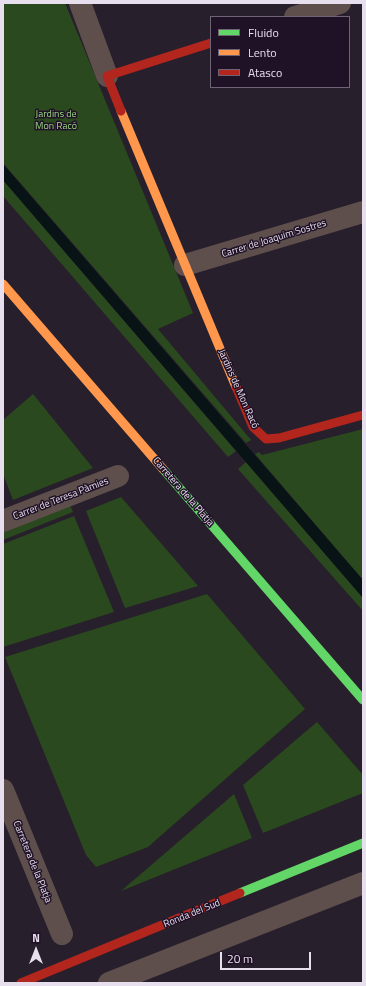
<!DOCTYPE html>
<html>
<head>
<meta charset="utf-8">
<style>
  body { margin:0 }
  #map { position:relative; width:366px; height:986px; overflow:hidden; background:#271f2b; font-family:"Titillium Web",sans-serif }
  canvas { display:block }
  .frame { position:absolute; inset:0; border:4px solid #e8dfee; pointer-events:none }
  .legend { position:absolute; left:210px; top:16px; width:140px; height:72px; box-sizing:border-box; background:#1f1126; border:1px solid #6f6376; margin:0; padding:5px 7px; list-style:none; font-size:12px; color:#e8dfee }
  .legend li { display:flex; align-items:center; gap:8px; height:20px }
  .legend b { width:20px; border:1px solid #6f6376 }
  .north { position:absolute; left:16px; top:930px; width:40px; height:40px; -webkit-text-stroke:3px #1f1126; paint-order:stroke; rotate:0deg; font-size:11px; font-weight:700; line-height:16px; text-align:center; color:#e8dfee }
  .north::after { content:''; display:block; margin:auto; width:14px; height:18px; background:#e8dfee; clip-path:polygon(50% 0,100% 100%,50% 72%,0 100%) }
  .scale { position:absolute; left:220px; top:952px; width:91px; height:18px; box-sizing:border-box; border:2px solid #e8dfee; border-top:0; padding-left:5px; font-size:12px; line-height:14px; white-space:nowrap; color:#e8dfee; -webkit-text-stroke:3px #1f1126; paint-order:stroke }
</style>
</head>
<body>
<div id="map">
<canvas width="366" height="986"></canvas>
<div class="frame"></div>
<ul class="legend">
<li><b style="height:5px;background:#63d668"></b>Fluido</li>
<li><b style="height:5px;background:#ff974d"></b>Lento</li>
<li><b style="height:5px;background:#b3261e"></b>Atasco</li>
</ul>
<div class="north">N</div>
<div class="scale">20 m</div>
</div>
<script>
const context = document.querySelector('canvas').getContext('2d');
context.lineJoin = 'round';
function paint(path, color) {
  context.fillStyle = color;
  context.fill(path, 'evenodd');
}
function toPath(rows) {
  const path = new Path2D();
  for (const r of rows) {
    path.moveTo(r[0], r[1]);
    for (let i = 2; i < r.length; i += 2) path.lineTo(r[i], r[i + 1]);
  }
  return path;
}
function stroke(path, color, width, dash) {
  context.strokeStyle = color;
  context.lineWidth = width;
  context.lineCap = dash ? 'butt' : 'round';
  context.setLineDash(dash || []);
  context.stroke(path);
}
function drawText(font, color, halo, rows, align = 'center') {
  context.font = font + ' "Titillium Web",sans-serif';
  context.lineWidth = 3;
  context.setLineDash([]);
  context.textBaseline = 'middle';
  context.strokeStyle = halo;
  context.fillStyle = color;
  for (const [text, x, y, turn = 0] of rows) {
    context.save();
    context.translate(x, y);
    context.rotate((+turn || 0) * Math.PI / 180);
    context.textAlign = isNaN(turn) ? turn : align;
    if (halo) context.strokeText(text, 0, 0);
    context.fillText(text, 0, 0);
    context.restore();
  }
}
paint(toPath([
  [3,3,65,3,193,313,158,329,251,440,246,443,3,163],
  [3,180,236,451,228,457,3,196],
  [33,394,93,468,13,500,3,474,3,420],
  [363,429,363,580,255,454,259,452,262,455],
  [246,462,363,598,363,611,238,469],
  [121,497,198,586,125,608,86,511],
  [70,505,73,512,3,540,3,532],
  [74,516,114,612,3,647,3,544],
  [207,594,305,709,148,847,96,867,86,855,5,657],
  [317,722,363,775,363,793,263,833,243,785],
  [234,794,252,838,121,891]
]), '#2b491e');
paint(toPath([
  [3,164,363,580,363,598,3,180]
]), '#081316');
stroke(toPath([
  [80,3,107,76],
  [295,17,340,3],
  [185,265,363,212],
  [3,521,118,476],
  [3,790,62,934],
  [109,983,363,883]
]), '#5e4f4c', 22);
stroke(toPath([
  [163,469,363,700],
  [240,893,363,843]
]), '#63d668', 9);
stroke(toPath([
  [121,111,236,387],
  [3,284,163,469]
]), '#ff974d', 9);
stroke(toPath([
  [121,111,107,76,211,43],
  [236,387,253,427,266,439,279,438,363,415],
  [21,983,240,893]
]), '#b3261e', 9);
drawText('10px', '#99d782', '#1f1126', [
  ["Jardins de",56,115],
  ["Mon Racó",56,127]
]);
drawText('10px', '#e8dfee', '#1f1126', [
  ["Carrer de Joaquim Sostres",274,239,-17],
  ["Jardins de Mon Racó",238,389,66],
  ["Carretera de la Platja",183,492,49],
  ["Carrer de Teresa Pàmies",61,499,-21],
  ["Carretera de la Platja",32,862,68],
  ["Ronda del Sud",192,914,-22]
]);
</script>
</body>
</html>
